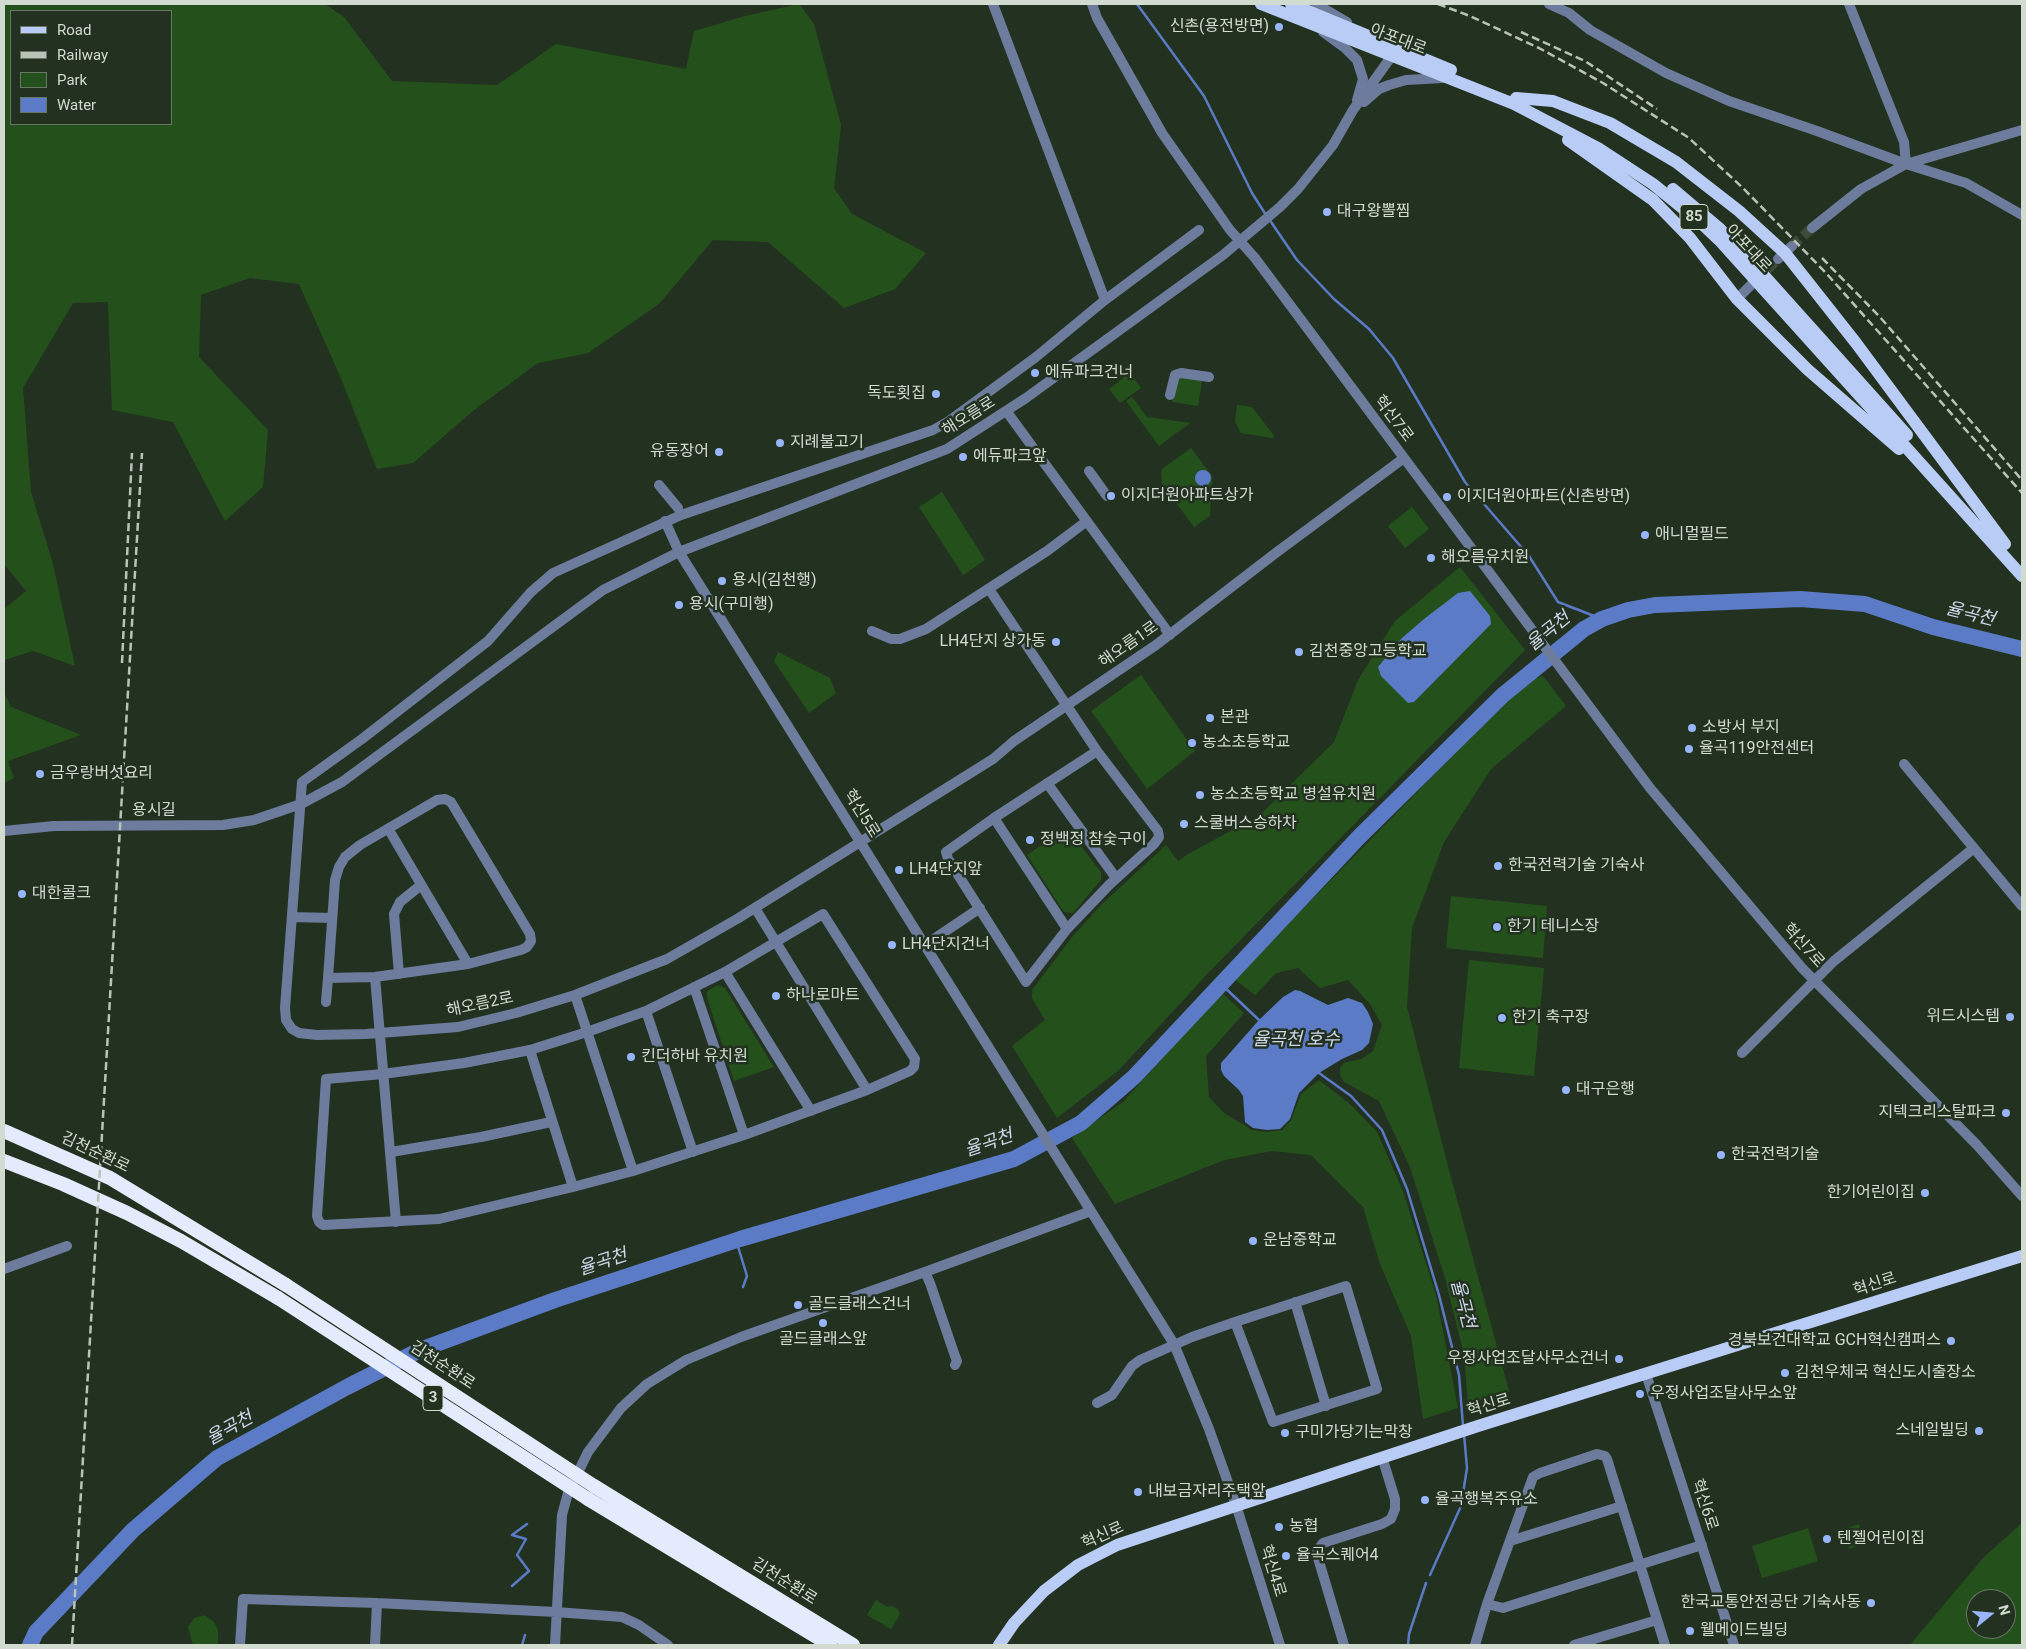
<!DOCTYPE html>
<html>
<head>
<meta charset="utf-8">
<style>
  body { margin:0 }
  #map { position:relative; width:2026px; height:1649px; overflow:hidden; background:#233220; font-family:Roboto,sans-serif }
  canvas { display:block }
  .frame { position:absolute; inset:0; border:5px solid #d2dbd0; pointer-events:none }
  .legend { position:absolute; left:10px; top:10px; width:162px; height:115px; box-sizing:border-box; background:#233220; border:1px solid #697666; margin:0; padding:6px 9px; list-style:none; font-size:15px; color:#d2dbd0 }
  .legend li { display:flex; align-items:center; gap:10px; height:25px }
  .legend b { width:25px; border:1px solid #697666 }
  .north { position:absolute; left:1966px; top:1589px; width:50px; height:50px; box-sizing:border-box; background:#233220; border:1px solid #697666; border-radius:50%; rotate:73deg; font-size:14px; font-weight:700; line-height:20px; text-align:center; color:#d2dbd0 }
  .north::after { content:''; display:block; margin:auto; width:18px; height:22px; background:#97b6fd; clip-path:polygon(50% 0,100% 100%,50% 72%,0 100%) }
</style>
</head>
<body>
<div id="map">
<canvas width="2026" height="1649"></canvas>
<div class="frame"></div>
<ul class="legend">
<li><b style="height:6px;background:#b9ccf5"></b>Road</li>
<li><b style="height:6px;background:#b9c3b7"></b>Railway</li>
<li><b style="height:14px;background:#24511b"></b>Park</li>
<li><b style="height:14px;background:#5c7bc6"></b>Water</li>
</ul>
<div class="north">N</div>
</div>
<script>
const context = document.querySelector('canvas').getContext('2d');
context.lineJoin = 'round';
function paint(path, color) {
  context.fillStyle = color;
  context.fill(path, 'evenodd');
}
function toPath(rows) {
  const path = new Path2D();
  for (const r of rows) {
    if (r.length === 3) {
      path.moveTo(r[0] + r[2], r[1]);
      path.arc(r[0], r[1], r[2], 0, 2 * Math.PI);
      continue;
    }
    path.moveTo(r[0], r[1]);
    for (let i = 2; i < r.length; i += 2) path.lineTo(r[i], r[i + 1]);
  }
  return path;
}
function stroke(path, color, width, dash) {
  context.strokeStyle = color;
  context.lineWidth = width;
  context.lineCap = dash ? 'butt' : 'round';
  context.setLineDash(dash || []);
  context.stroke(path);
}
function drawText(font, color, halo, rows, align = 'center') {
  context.font = font + ' Roboto,"Noto Sans KR",sans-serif';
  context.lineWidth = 5;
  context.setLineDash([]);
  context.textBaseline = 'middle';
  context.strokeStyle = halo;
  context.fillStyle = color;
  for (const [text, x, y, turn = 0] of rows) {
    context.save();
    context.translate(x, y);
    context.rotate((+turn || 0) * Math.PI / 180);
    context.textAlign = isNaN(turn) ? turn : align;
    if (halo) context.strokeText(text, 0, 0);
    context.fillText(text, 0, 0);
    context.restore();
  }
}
paint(toPath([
  [4,4,325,4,344,17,392,81,497,85,556,44,686,69,694,31,745,16,799,4,814,24,841,125,834,188,852,214,926,253,895,289,844,308,768,242,713,240,659,304,588,353,538,363,474,410,413,463,377,469,340,376,299,284,250,278,201,295,199,357,268,430,263,487,225,521,173,422,112,410,108,302,73,303,23,388,31,492,53,564,75,666,33,651,4,660,4,609,26,591,4,564],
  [11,11,171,11,171,124,11,124],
  [1130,373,1141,388,1120,403,1109,389],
  [1181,377,1202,381,1198,406,1172,402,1175,381],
  [1132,397,1147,417,1190,423,1159,446,1126,401],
  [1237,405,1252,407,1275,437,1272,438,1241,433,1235,421],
  [1191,448,1212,476,1210,516,1194,527,1162,484,1161,474,1162,469],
  [942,492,985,560,963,575,919,507],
  [1412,507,1429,529,1405,548,1388,526],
  [1460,567,1525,650,1209,972,1119,1070,1057,1118,1012,1046,1045,1020,1032,998,1032,990,1073,936,1101,905,1166,845,1178,861,1188,854,1260,815,1334,742,1358,680,1395,621],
  [778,652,830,678,836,693,809,713,774,661],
  [1141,675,1195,751,1147,789,1091,711],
  [1543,676,1566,706,1491,769,1444,842,1412,928,1407,1007,1449,1170,1509,1391,1468,1404,1464,1355,1445,1278,1410,1167,1379,1101,1344,1082,1340,1075,1340,1068,1344,1063,1361,1059,1373,1051,1382,1025,1370,1004,1348,980,1320,988,1298,968,1276,973,1255,995,1234,979,1472,736,1518,692,1534,679],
  [4,692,11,707,81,735,8,761,14,778,4,783],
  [1067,828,1101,872,1101,880,1073,913,1064,912,1027,855],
  [1451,896,1547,906,1543,958,1446,948],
  [1469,960,1544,968,1534,1076,1459,1068],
  [718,985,725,988,774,1067,734,1081,707,998,707,991],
  [1222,993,1244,1013,1206,1056,1209,1097,1224,1113,1252,1130,1267,1132,1282,1130,1291,1120,1301,1094,1319,1080,1350,1104,1377,1132,1403,1191,1436,1295,1458,1408,1423,1419,1411,1336,1380,1264,1363,1207,1311,1155,1272,1151,1224,1160,1115,1204,1072,1138,1123,1102],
  [2022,1523,2022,1645,1910,1645,1984,1557],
  [1976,1599,2006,1599,2006,1629,1976,1629],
  [1859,1524,1865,1543,1849,1549,1843,1529],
  [1808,1528,1818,1561,1762,1578,1752,1546],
  [876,1600,887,1607,891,1606,897,1608,900,1614,891,1629,867,1615],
  [204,1615,214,1622,218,1630,218,1645,193,1645,188,1627,194,1618]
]), '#24511b');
paint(toPath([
  [1203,478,8],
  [1470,591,1490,616,1491,624,1414,702,1408,703,1381,676,1378,667,1402,638,1424,619,1458,593],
  [1295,990,1300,991,1328,1005,1348,998,1362,1003,1368,1012,1373,1024,1369,1043,1362,1050,1342,1059,1319,1073,1299,1093,1290,1119,1280,1129,1267,1130,1253,1128,1245,1122,1243,1096,1239,1090,1224,1076,1221,1070,1221,1063,1259,1020,1283,997]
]), '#5c7bc6');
stroke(toPath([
  [1137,4,1204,96,1252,193,1266,215],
  [1269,219,1297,260,1334,299,1369,329,1393,358,1465,482,1529,556,1558,602,1602,619],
  [1221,984,1259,1020],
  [1319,1073,1351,1096,1382,1130,1407,1189,1439,1295,1459,1375,1463,1426],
  [736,1240,747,1276,743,1287],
  [1430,1575,1461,1506,1467,1468,1464,1434],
  [512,1586,529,1571,517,1555,526,1539,512,1535,527,1524],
  [522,1645,525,1635],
  [1408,1645,1409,1634,1426,1583]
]), '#5c7bc6', 2.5);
stroke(toPath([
  [30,1645,36,1632,133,1530,217,1458,347,1387,420,1350,555,1300,740,1239,1014,1159,1081,1123,1134,1077,1359,837,1503,695,1584,629,1602,619,1628,610,1655,605,1800,599,1865,604,1933,627,2022,649]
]), '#5c7bc6', 16);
stroke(toPath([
  [1792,246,1812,228],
  [1757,280,1778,259]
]), '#3d4b3a', 10, [10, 5]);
stroke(toPath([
  [993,4,1105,300],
  [1092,4,1097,18,1162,133,1230,230,1255,258,1650,788,1802,968,1977,1145,2022,1196],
  [1316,4,1347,22],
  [1549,4,1569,13,1590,30,1666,73,1729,101,1817,131,1906,164,1966,183,2022,215],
  [1849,4,1904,142,1906,164],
  [1323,32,1345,48,1357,60,1363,79,1357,100],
  [1364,102,1379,89,1389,85,1406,80,1443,78],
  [1812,228,1861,189,1906,164,2022,130],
  [1199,230,1105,300,1036,357,949,421,933,430,681,515,553,573,531,592,488,641,362,739,302,782,285,1008,286,1020,292,1029,299,1033,317,1035,366,1034,458,1027,516,1013,575,995,667,959,737,919,993,759,1014,741,1156,645,1277,552,1404,458],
  [1778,259,1792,246],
  [1737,299,1751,285],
  [1170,395,1175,375,1181,373,1209,377],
  [1007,412,1170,635],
  [1089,471,1107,496],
  [659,485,678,508],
  [665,521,679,552,1174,1344,1209,1429,1236,1505,1280,1645],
  [989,589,1097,751,1158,831,1159,837,1154,844,1109,885,1067,929,1026,982,948,859,946,852,994,818,1097,751],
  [872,631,891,639,900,639,926,629,1047,551,1087,521],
  [1904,764,2022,906],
  [1047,783,1116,878],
  [994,818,1067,929],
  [389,830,468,964],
  [4,831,54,826,223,825,254,820,301,804,342,782,603,590,679,552,947,449,1026,398,1223,255,1280,207,1298,189,1333,145,1353,110,1396,50],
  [755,908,867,1090],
  [823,914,915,1059,914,1067,910,1071,867,1090,744,1135,633,1171,573,1187,439,1219,323,1225,319,1222,317,1216,326,1079,383,1074,464,1063,530,1050,587,1032,646,1011,725,972,823,914],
  [292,917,332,918],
  [925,945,980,908],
  [725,972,811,1111],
  [399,974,394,914,400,902,421,885],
  [375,977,328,978,335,880,339,867,345,857,360,845,437,800,445,799,451,802,530,934,531,941,527,947,521,950,468,964,375,977,396,1222],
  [694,987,744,1135],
  [575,995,633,1171],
  [326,1002,328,978],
  [646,1011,693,1152],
  [530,1050,573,1187],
  [1742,1053,1834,961,1974,848],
  [391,1152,481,1137,551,1122],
  [4,1269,67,1246],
  [925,1272,930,1283,955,1356,957,1361,955,1365],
  [1295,1302,1326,1406],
  [1646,1374,1734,1645],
  [1097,1403,1112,1395,1132,1366,1140,1360,1192,1337,1235,1322,1346,1286,1377,1389,1273,1422,1235,1322],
  [1510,1541,1622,1506],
  [1487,1604,1503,1608,1702,1545],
  [240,1645,243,1599,377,1603,556,1612,622,1617,639,1625,668,1645],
  [375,1645,377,1603],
  [555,1645,562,1515,568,1493,588,1452,621,1408,647,1384,686,1360,741,1337,925,1272,1091,1211],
  [1344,1645,1318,1558,1317,1551,1323,1543,1382,1524,1391,1519,1395,1509,1395,1499,1382,1457],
  [1475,1645,1487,1604,1533,1477,1540,1473,1597,1454,1605,1456,1607,1459,1665,1645],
  [1574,1645,1657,1620]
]), '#6d7c9d', 10);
stroke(toPath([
  [1261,4,1514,104,1598,148,1653,184,1701,223,1721,242,2022,576],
  [1291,4,1451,70],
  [1516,98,1553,101,1610,123,1676,162,1739,211,1785,253,1856,343,2005,544],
  [1568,140,1653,200,1690,238,1737,299,1807,369,1899,449],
  [1673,189,1719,228,1751,261,1907,435],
  [999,1645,1014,1623,1044,1591,1078,1565,1117,1545,1478,1426,2022,1256]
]), '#b9ccf5', 12);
stroke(toPath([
  [4,1131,110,1178,286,1285],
  [4,1161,63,1184,127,1213,181,1241,278,1298],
  [594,1486,853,1645],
  [588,1499,830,1645]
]), '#e4ebfc', 14);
stroke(toPath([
  [1438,4,1470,16,1539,48,1603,83,1689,138,1743,188,1826,273,2022,493],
  [1521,32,1585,61,1657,109],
  [1822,258,1879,316,2022,480],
  [122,663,132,453],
  [72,1645,142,453]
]), '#b9c3b7', 2.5, [8, 4]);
stroke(toPath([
  [286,1285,594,1486],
  [278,1298,588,1499]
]), '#e4ebfc', 14);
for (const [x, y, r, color] of [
  [1279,27,5,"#97b6fd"],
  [1327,212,5,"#97b6fd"],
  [1035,373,5,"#97b6fd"],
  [936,394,5,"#97b6fd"],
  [780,443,5,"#97b6fd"],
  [719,452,5,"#97b6fd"],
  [963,457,5,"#97b6fd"],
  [1111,496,5,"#97b6fd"],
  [1447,497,5,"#97b6fd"],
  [1645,535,5,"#97b6fd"],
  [1431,558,5,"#97b6fd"],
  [722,581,5,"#97b6fd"],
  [679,605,5,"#97b6fd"],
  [1056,642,5,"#97b6fd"],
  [1299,652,5,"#97b6fd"],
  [1210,718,5,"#97b6fd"],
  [1692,728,5,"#97b6fd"],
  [1192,743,5,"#97b6fd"],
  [1689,749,5,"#97b6fd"],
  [40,774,5,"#97b6fd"],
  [1200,795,5,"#97b6fd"],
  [1184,824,5,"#97b6fd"],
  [1030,840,5,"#97b6fd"],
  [1498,866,5,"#97b6fd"],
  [899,870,5,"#97b6fd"],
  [22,894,5,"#97b6fd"],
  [1497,927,5,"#97b6fd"],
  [892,945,5,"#97b6fd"],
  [776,996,5,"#97b6fd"],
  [2010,1017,5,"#97b6fd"],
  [1502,1018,5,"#97b6fd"],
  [631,1057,5,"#97b6fd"],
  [1566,1090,5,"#97b6fd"],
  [2006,1113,5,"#97b6fd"],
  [1721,1155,5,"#97b6fd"],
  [1925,1193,5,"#97b6fd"],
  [1253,1241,5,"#97b6fd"],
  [798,1305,5,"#97b6fd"],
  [823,1323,5,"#97b6fd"],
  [1951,1341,5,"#97b6fd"],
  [1619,1359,5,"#97b6fd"],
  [1785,1373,5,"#97b6fd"],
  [1640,1394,5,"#97b6fd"],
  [1979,1431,5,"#97b6fd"],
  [1285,1433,5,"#97b6fd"],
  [1138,1492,5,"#97b6fd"],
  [1425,1500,5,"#97b6fd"],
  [1279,1527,5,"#97b6fd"],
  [1827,1539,5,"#97b6fd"],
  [1286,1556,5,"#97b6fd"],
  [1871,1603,5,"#97b6fd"],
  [1690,1631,5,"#97b6fd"]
]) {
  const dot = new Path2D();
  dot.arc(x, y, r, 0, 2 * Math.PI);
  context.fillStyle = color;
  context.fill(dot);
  stroke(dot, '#233220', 2);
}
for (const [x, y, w] of [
  [1694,217,28],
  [433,1398,20]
]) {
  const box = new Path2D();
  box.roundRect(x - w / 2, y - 12.5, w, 25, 4);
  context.fillStyle = '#233220';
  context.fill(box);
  stroke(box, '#d2dbd0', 1);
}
drawText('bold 15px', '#d2dbd0', null, [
  ["85",1694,217],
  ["3",433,1398]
]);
drawText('16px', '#d2dbd0', '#233220', [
  ["신촌(용전방면)",1269,27,"right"],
  ["대구왕뽈찜",1337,212],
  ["에듀파크건너",1045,373],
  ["독도횟집",926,394,"right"],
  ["지례불고기",790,443],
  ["유동장어",709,452,"right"],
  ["에듀파크앞",973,457],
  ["이지더원아파트상가",1121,496],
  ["이지더원아파트(신촌방면)",1457,497],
  ["애니멀필드",1655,535],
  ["해오름유치원",1441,558],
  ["용시(김천행)",732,581],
  ["용시(구미행)",689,605],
  ["LH4단지 상가동",1046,642,"right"],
  ["김천중앙고등학교",1309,652],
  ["본관",1220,718],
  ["소방서 부지",1702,728],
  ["농소초등학교",1202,743],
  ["율곡119안전센터",1699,749],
  ["금우랑버섯요리",50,774],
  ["농소초등학교 병설유치원",1210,795],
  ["스쿨버스승하차",1194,824],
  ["정백정 참숯구이",1040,840],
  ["한국전력기술 기숙사",1508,866],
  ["LH4단지앞",909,870],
  ["대한콜크",32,894],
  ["한기 테니스장",1507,927],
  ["LH4단지건너",902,945],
  ["하나로마트",786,996],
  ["위드시스템",2000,1017,"right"],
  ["한기 축구장",1512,1018],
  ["킨더하바 유치원",641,1057],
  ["대구은행",1576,1090],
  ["지텍크리스탈파크",1996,1113,"right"],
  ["한국전력기술",1731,1155],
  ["한기어린이집",1915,1193,"right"],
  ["운남중학교",1263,1241],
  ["골드클래스건너",808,1305],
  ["골드클래스앞",823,1340,"center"],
  ["경북보건대학교 GCH혁신캠퍼스",1941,1341,"right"],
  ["우정사업조달사무소건너",1609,1359,"right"],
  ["김천우체국 혁신도시출장소",1795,1373],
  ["우정사업조달사무소앞",1650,1394],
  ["스네일빌딩",1969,1431,"right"],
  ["구미가당기는막창",1295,1433],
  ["내보금자리주택앞",1148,1492],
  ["율곡행복주유소",1435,1500],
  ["농협",1289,1527],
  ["텐젤어린이집",1837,1539],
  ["율곡스퀘어4",1296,1556],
  ["한국교통안전공단 기숙사동",1861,1603,"right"],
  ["웰메이드빌딩",1700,1631]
], 'left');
drawText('16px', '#d2dbd0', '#233220', [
  ["아포대로",1398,40,21],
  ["아포대로",1748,249,47],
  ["해오름로",969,417,-32],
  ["혁신7로",1393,419,53],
  ["해오름1로",1129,645,-35],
  ["용시길",154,811],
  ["혁신5로",861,814,58],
  ["혁신7로",1803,946,48],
  ["해오름2로",480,1005,-12],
  ["김천순환로",95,1153,25],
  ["혁신로",1875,1285,-18],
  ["김천순환로",442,1366,33],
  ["혁신로",1489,1406,-17],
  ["혁신6로",1704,1505,72],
  ["혁신로",1103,1536,-24],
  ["혁신4로",1272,1571,73],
  ["김천순환로",784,1582,32]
]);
drawText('italic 18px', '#ced7ec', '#233220', [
  ["율곡천",1970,615,14],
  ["율곡천",1549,632,-39],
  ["율곡천 호수",1296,1040],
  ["율곡천",989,1144,-19],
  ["율곡천",603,1263,-18],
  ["율곡천",1462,1304,75],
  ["율곡천",230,1429,-29]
]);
</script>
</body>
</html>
